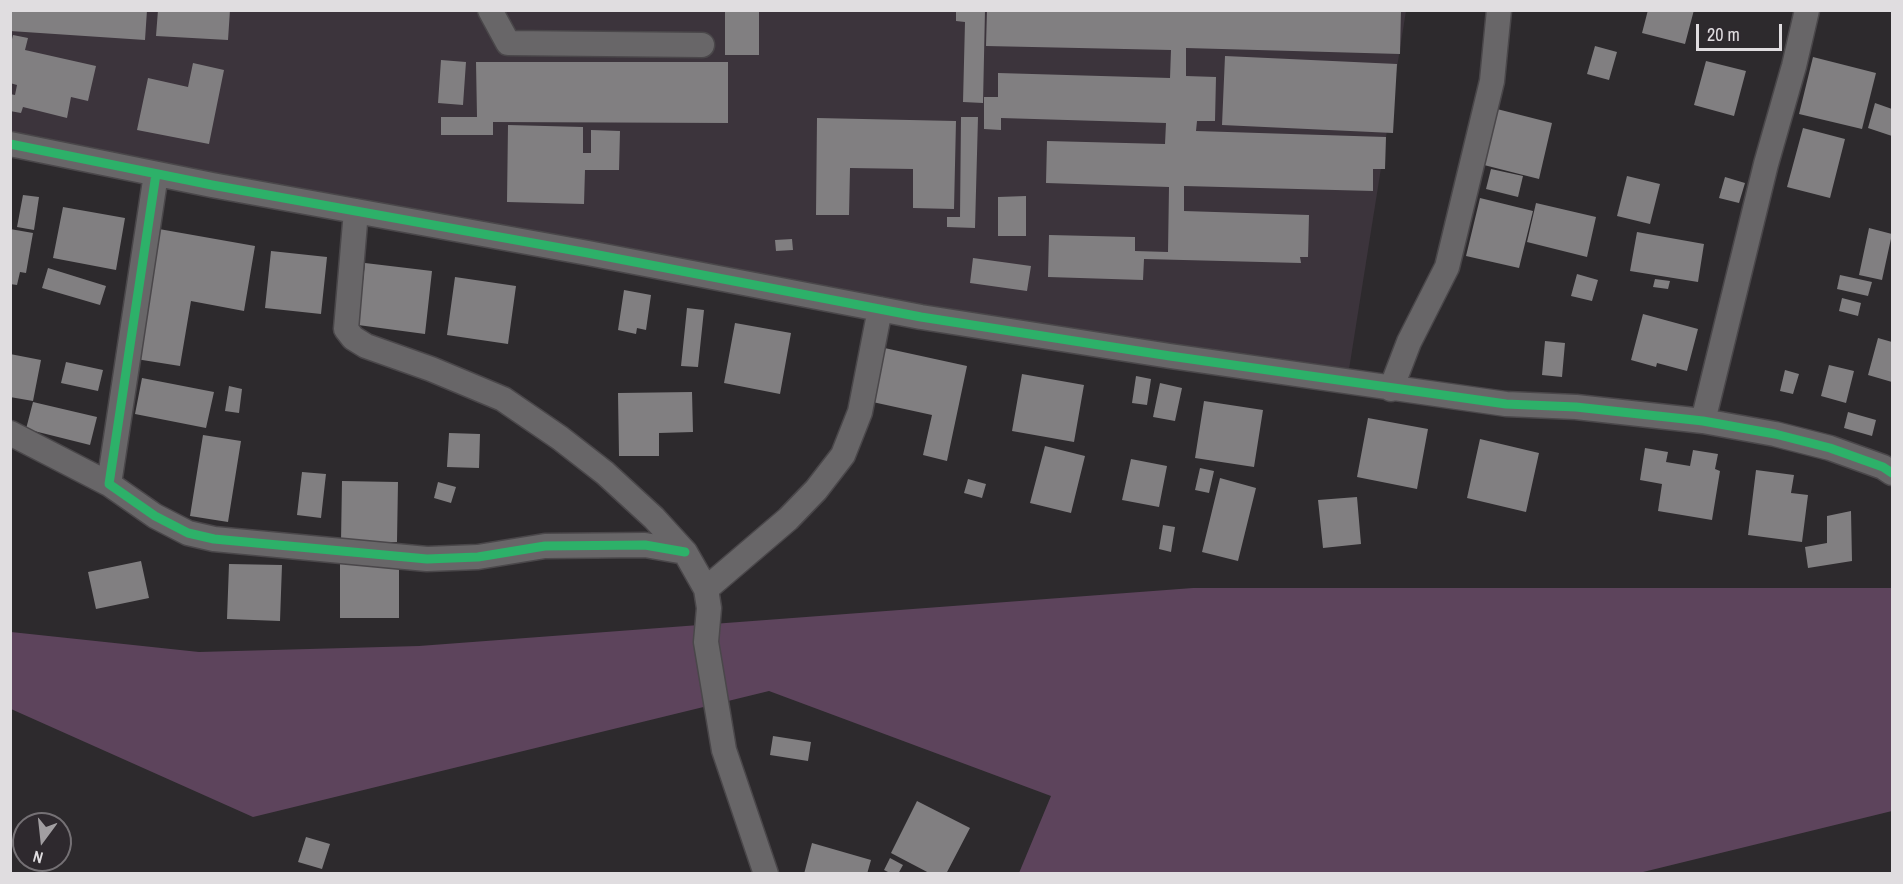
<!DOCTYPE html>
<html>
<head>
<meta charset="utf-8">
<style>
  body { margin:0 }
  #map { position:relative; width:1903px; height:884px; overflow:hidden; background:#2d2a2d; font-family:"Archivo Narrow",sans-serif }
  canvas { display:block }
  .frame { position:absolute; inset:0; border:12px solid #e0dde0; pointer-events:none }
  .north { position:absolute; left:12px; top:812px; width:60px; height:60px; box-sizing:border-box; background:#2e292e; border:2px solid #757175; border-radius:50%; rotate:195deg; font-size:16px; font-weight:700; line-height:24px; text-align:center; color:#e0dde0 }
  .north::after { content:''; display:block; margin:auto; width:21px; height:27px; background:#a19ea1; clip-path:polygon(50% 0,100% 100%,50% 72%,0 100%) }
  .scale { position:absolute; left:1696px; top:24px; width:86px; height:27px; box-sizing:border-box; border:3px solid #e0dde0; border-top:0; padding-left:8px; font-size:18px; line-height:21px; white-space:nowrap; color:#e0dde0; -webkit-text-stroke:4px #2e292e; paint-order:stroke }
</style>
</head>
<body>
<div id="map">
<canvas width="1903" height="884"></canvas>
<div class="frame"></div>
<div class="north">N</div>
<div class="scale">20 m</div>
</div>
<script>
const context = document.querySelector('canvas').getContext('2d');
context.lineJoin = 'round';
function paint(path, color) {
  context.fillStyle = color;
  context.fill(path, 'evenodd');
}
function toPath(rows) {
  const path = new Path2D();
  for (const r of rows) {
    path.moveTo(r[0], r[1]);
    for (let i = 2; i < r.length; i += 2) path.lineTo(r[i], r[i + 1]);
  }
  return path;
}
function stroke(path, color, width, dash) {
  context.strokeStyle = color;
  context.lineWidth = width;
  context.lineCap = dash ? 'butt' : 'round';
  context.setLineDash(dash || []);
  context.stroke(path);
}
paint(toPath([
  [10,11,1406,11,1347,382,11,142]
]), '#3c343c');
paint(toPath([
  [1193,588,1892,588,1892,811,1639,873,1019,873,1051,796,769,691,253,817,11,709,11,632,199,652,419,646]
]), '#5d445c');
paint(toPath([
  [10,10,147,10,145,40,10,31],
  [158,10,230,10,228,40,156,36],
  [725,10,759,10,759,55,725,55],
  [956,10,985,10,983,103,963,102,965,22,956,21],
  [987,10,1401,10,1400,54,1186,48,1186,76,1216,77,1215,121,1197,121,1196,131,1386,137,1385,169,1373,169,1373,191,1184,186,1184,211,1309,215,1308,257,1300,257,1301,263,1144,259,1143,280,1048,277,1049,235,1135,237,1135,251,1168,252,1169,187,1046,183,1047,141,1165,144,1166,123,1001,118,1001,130,984,129,984,97,998,97,998,73,1170,78,1171,50,986,46],
  [1648,10,1694,10,1685,44,1642,33],
  [13,35,28,38,25,50,96,66,88,101,71,97,67,118,23,107,21,113,10,111,10,94,15,95,17,85,10,83,10,47],
  [1595,46,1617,52,1609,80,1587,74],
  [1225,56,1397,64,1393,133,1222,125],
  [1813,57,1876,73,1862,129,1799,114],
  [441,60,466,62,463,105,438,103],
  [1706,61,1746,71,1734,116,1694,105],
  [476,62,728,62,728,123,493,122,493,135,441,135,441,117,477,117],
  [193,63,224,70,209,144,137,130,148,78,188,87],
  [1875,103,1892,109,1892,136,1868,128],
  [1493,108,1552,123,1539,179,1480,164],
  [961,117,978,117,975,228,947,227,947,217,960,217],
  [817,118,956,121,954,209,913,208,913,169,850,168,849,215,816,215],
  [508,125,583,127,583,153,591,153,591,130,620,131,619,170,585,170,584,204,507,202],
  [1803,128,1845,139,1830,198,1787,187],
  [1491,169,1523,176,1518,197,1486,189],
  [1627,176,1660,184,1650,224,1617,216],
  [1725,177,1745,183,1739,203,1719,198],
  [23,195,39,197,34,230,17,227],
  [1026,196,1026,236,998,236,998,197],
  [1480,198,1533,211,1519,268,1466,256],
  [1536,203,1596,217,1587,257,1527,242],
  [63,207,125,218,116,270,53,258],
  [1869,228,1892,234,1882,280,1859,275],
  [10,229,33,233,26,273,20,272,17,285,10,284],
  [159,229,255,246,244,311,191,301,180,366,136,359],
  [1637,232,1704,244,1698,282,1630,271],
  [792,239,793,250,776,251,775,240],
  [271,251,327,257,321,314,265,308],
  [973,258,1031,266,1027,291,970,283],
  [365,263,432,271,425,334,358,325],
  [48,268,106,286,100,305,42,288],
  [1577,274,1598,280,1592,301,1571,296],
  [1840,275,1872,282,1868,296,1837,289],
  [455,277,516,286,508,344,447,335],
  [1655,279,1670,281,1668,289,1653,287],
  [624,290,651,295,646,330,637,328,636,334,618,330],
  [1842,298,1861,303,1858,316,1839,311],
  [687,308,704,310,698,367,681,366],
  [1643,314,1698,329,1687,371,1657,363,1656,367,1631,360],
  [735,323,791,333,780,394,724,383],
  [1878,338,1892,342,1892,382,1868,375],
  [1545,341,1565,343,1562,377,1542,375],
  [880,347,967,366,947,461,923,455,932,415,868,401],
  [10,354,41,360,33,401,10,397],
  [66,362,103,370,98,391,61,383],
  [1829,365,1854,371,1846,403,1821,396],
  [1785,370,1799,374,1793,394,1780,391],
  [1022,374,1084,385,1074,442,1012,431],
  [1136,376,1151,379,1147,405,1132,403],
  [142,378,214,392,206,428,135,414],
  [1160,383,1182,388,1175,421,1153,417],
  [229,386,242,389,239,413,225,411],
  [692,392,693,432,659,433,659,456,619,456,618,393],
  [1204,401,1263,410,1254,467,1195,458],
  [33,402,97,417,90,445,26,429],
  [1848,412,1876,420,1872,436,1844,428],
  [1368,418,1428,429,1417,489,1357,477],
  [449,433,480,434,479,468,447,467],
  [203,435,241,441,228,522,190,516],
  [1480,439,1539,453,1526,512,1467,498],
  [1045,446,1085,456,1071,513,1030,503],
  [1645,448,1668,452,1666,462,1690,466,1693,450,1718,454,1715,469,1720,471,1712,520,1658,511,1662,484,1640,480],
  [1131,459,1167,466,1159,507,1122,500],
  [1200,468,1214,471,1209,493,1195,490],
  [1756,470,1794,475,1791,493,1808,495,1802,542,1748,535],
  [302,472,326,474,321,518,297,515],
  [1220,478,1256,488,1238,561,1202,552],
  [968,479,986,484,982,498,964,493],
  [342,481,398,482,397,542,341,542],
  [438,482,456,487,451,503,434,498],
  [1357,497,1361,544,1323,548,1318,500],
  [1851,511,1852,561,1808,568,1805,547,1827,543,1827,516],
  [1163,525,1175,527,1171,552,1159,549],
  [141,561,149,598,96,609,88,572],
  [340,563,399,564,399,618,340,618],
  [229,564,282,565,280,621,227,619],
  [773,736,811,742,808,761,770,755],
  [917,801,970,828,946,874,931,874,891,853],
  [306,837,330,844,322,869,298,862],
  [812,843,871,860,867,874,804,874],
  [890,858,903,865,898,874,892,874,884,870]
]), '#817f81');
const street = toPath([
  [490,10,508,43,702,45],
  [10,144,212,185,588,253,921,317,1170,356,1506,404,1576,407,1703,421,1775,434,1830,448,1883,467,1892,473],
  [156,174,109,484,155,516,188,533,214,539,427,559,478,557,545,546,645,545,685,552],
  [356,211,346,329,353,338,366,346,431,369,503,399,560,438,605,473,654,518,685,552,706,589,709,608,706,642,724,750,766,874],
  [1391,389,1409,342,1447,267,1492,81,1499,10],
  [1703,421,1766,164,1794,66,1807,10],
  [10,433,109,484],
  [706,589,788,519,816,490,843,455,860,412,880,309]
]);
stroke(street, '#4a474a', 27);
stroke(street, '#686668', 24);
stroke(toPath([
  [10,144,212,185,588,253,921,317,1170,356,1506,404,1576,407,1703,421,1775,434,1830,448,1883,467,1892,473],
  [156,174,109,484,155,516,188,533,214,539,427,559,478,557,545,546,645,545,685,552]
]), '#2db169', 9);
</script>
</body>
</html>
